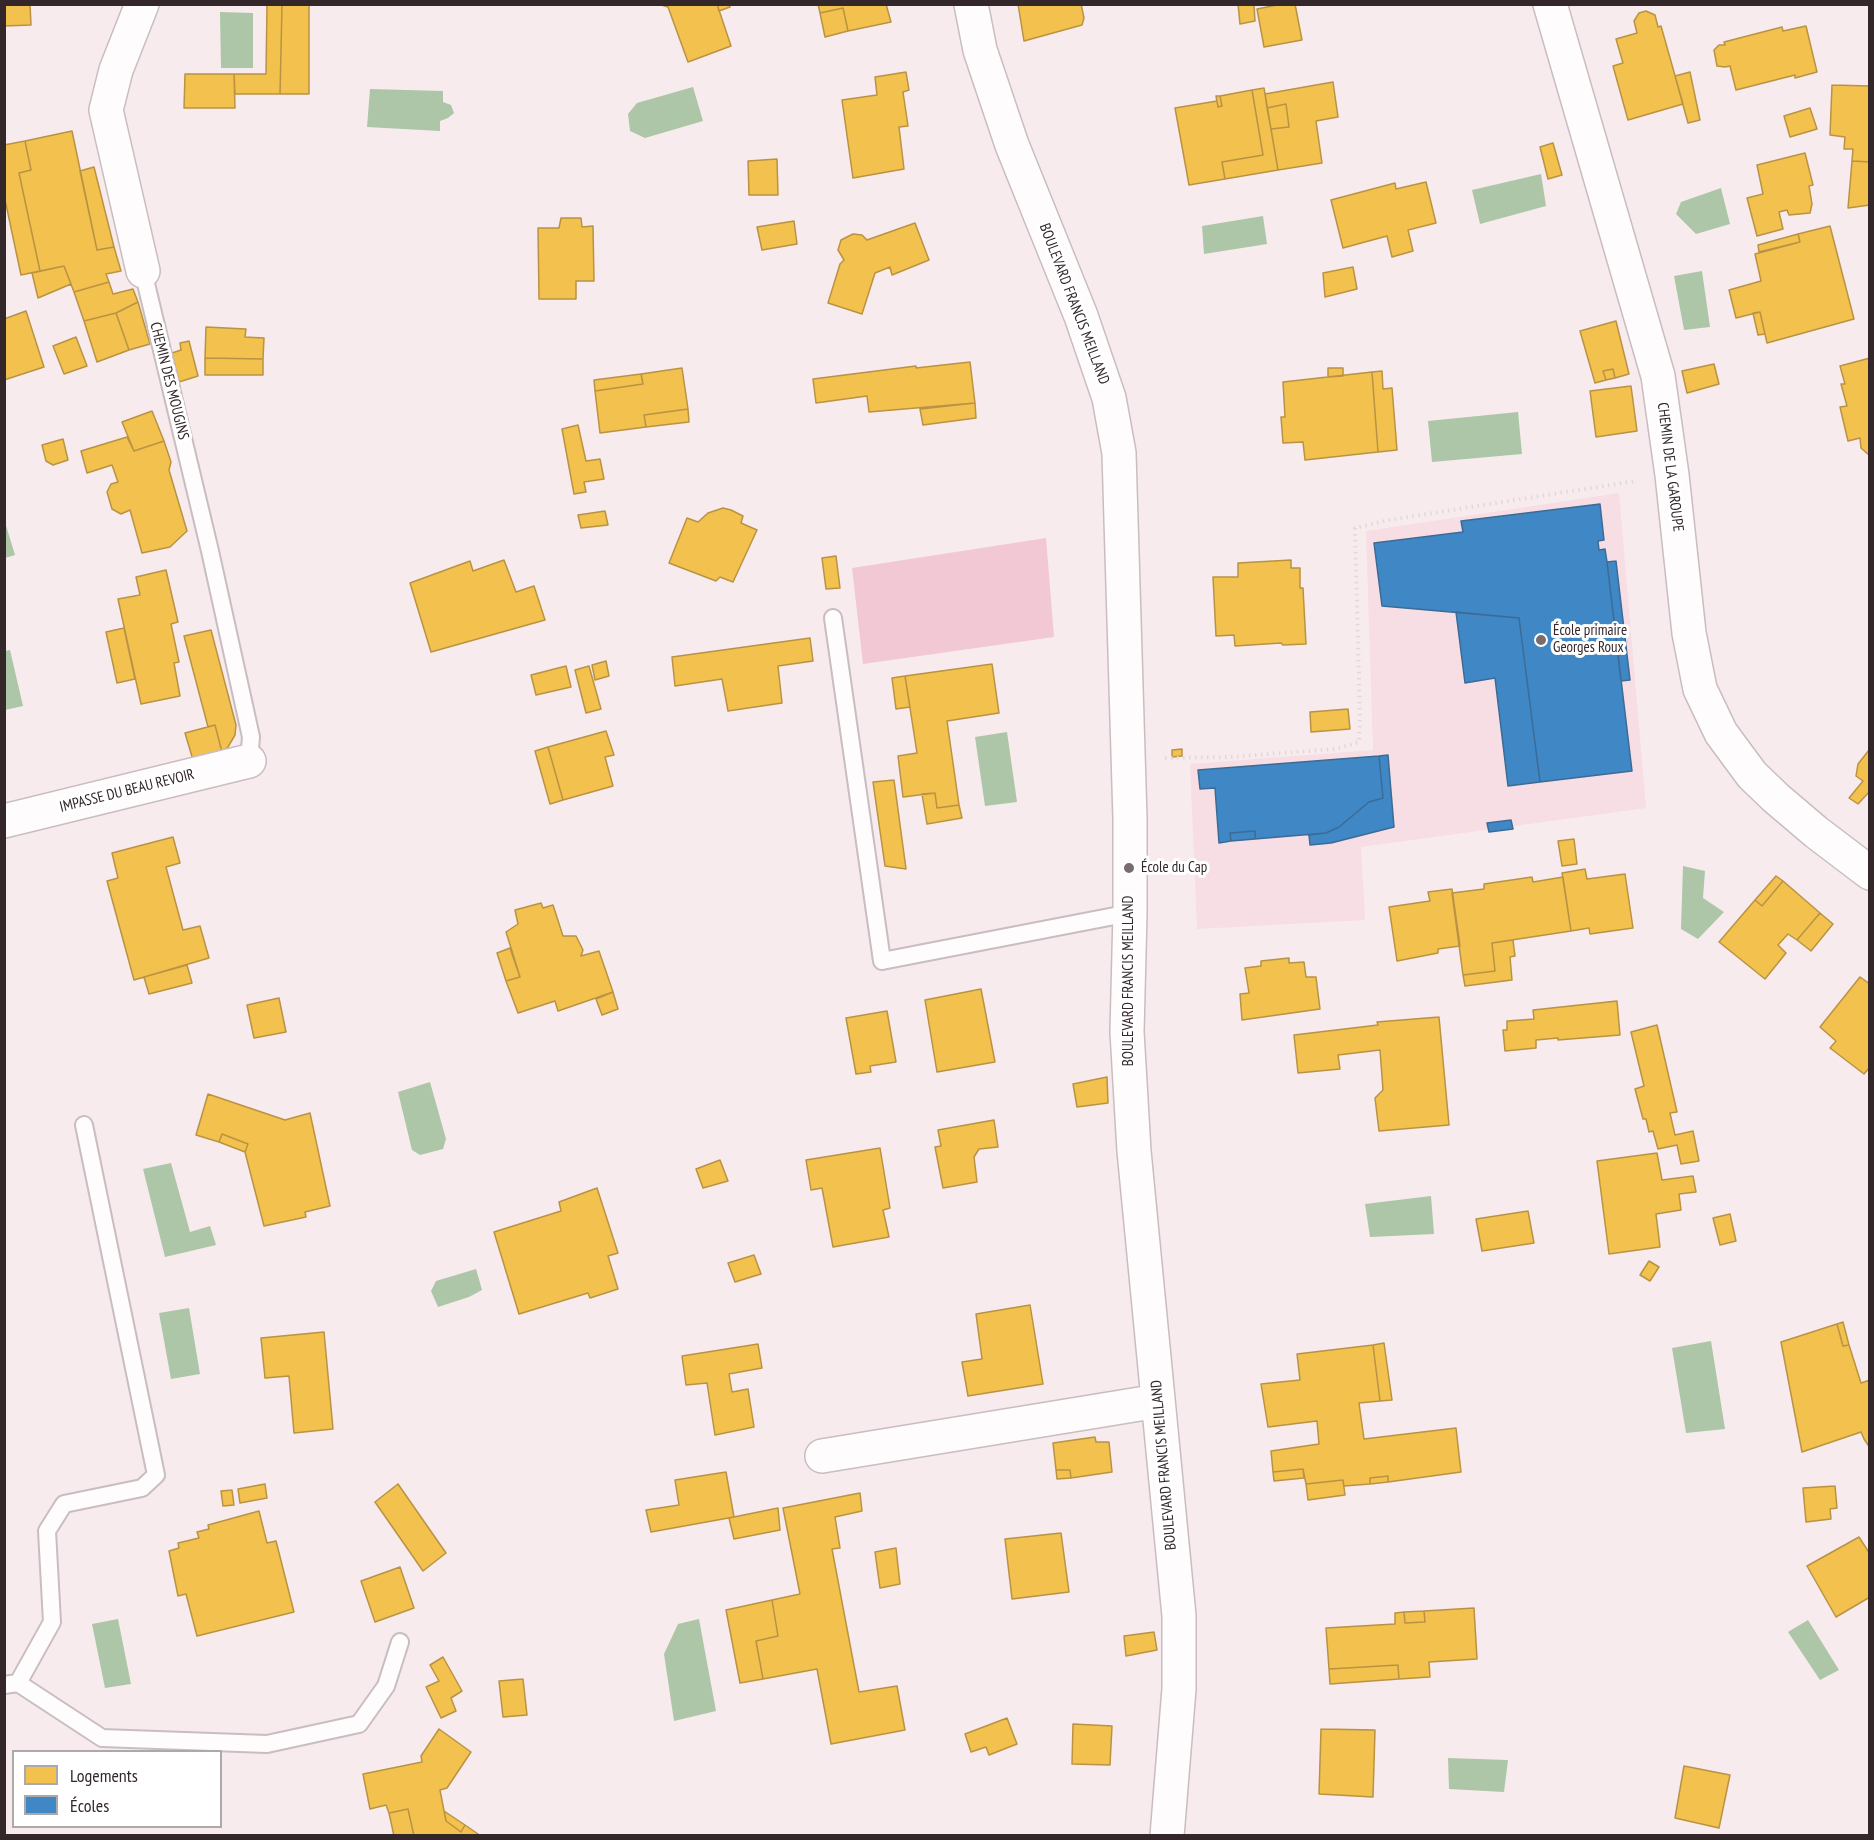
<!DOCTYPE html>
<html>
<head>
<meta charset="utf-8">
<style>
  body { margin:0 }
  #map { position:relative; width:1874px; height:1840px; overflow:hidden; background:#f8ebee; font-family:"PT Sans Narrow",sans-serif }
  canvas { display:block }
  .frame { position:absolute; inset:0; border:6px solid #33272a; pointer-events:none }
  .legend { position:absolute; left:12px; top:1750px; width:210px; height:78px; box-sizing:border-box; background:#fff; border:2px solid #ada9aa; margin:0; padding:8px 10px; list-style:none; font-size:18px; color:#33272a }
  .legend li { display:flex; align-items:center; gap:12px; height:30px }
  .legend b { width:30px; border:2px solid #ada9aa }
</style>
</head>
<body>
<div id="map">
<canvas width="1874" height="1840"></canvas>
<div class="frame"></div>
<ul class="legend">
<li><b style="height:16px;background:#f2c14e"></b>Logements</li>
<li><b style="height:16px;background:#3f88c5"></b>Écoles</li>
</ul>
</div>
<script>
const context = document.querySelector('canvas').getContext('2d');
context.lineJoin = 'round';
function paint(path, color) {
  context.fillStyle = color;
  context.fill(path, 'evenodd');
}
function toPath(rows) {
  const path = new Path2D();
  for (const r of rows) {
    path.moveTo(r[0], r[1]);
    for (let i = 2; i < r.length; i += 2) path.lineTo(r[i], r[i + 1]);
  }
  return path;
}
function stroke(path, color, width, dash) {
  context.strokeStyle = color;
  context.lineWidth = width;
  context.lineCap = dash ? 'butt' : 'round';
  context.setLineDash(dash || []);
  context.stroke(path);
}
function drawText(font, color, halo, rows, align = 'center') {
  context.font = font + ' "PT Sans Narrow",sans-serif';
  context.lineWidth = 6;
  context.setLineDash([]);
  context.textBaseline = 'middle';
  context.strokeStyle = halo;
  context.fillStyle = color;
  for (const [text, x, y, turn = 0] of rows) {
    context.save();
    context.translate(x, y);
    context.rotate((+turn || 0) * Math.PI / 180);
    context.textAlign = isNaN(turn) ? turn : align;
    if (halo) context.strokeText(text, 0, 0);
    context.fillText(text, 0, 0);
    context.restore();
  }
}
paint(toPath([
  [1619,493,1646,808,1361,847,1365,920,1197,929,1190,764,1373,750,1366,531]
]), '#f6dee4');
paint(toPath([
  [1046,538,1054,637,863,664,852,568]
]), '#f1c8d4');
paint(toPath([
  [220,12,253,13,253,68,221,68],
  [693,87,703,121,645,138,630,131,628,114,637,103],
  [370,89,443,91,443,102,451,105,454,113,448,118,440,121,440,131,367,127],
  [1541,174,1546,206,1480,224,1472,190],
  [1721,188,1730,224,1696,234,1676,214,1681,202],
  [1263,216,1267,244,1204,254,1202,226],
  [1702,271,1710,327,1684,330,1674,276],
  [1518,412,1522,454,1432,462,1428,421],
  [4,519,15,555,5,558,4,558],
  [10,650,23,706,5,710,5,651],
  [1007,732,1017,802,985,806,975,737],
  [1683,866,1705,871,1703,898,1724,912,1698,939,1681,929],
  [430,1082,446,1139,443,1149,420,1155,412,1150,398,1092],
  [171,1163,190,1232,210,1226,216,1245,165,1257,143,1169],
  [1431,1196,1434,1234,1370,1237,1365,1204],
  [476,1269,482,1290,469,1297,438,1307,431,1291,436,1281],
  [189,1308,200,1374,171,1379,159,1313],
  [1711,1341,1725,1429,1686,1433,1672,1348],
  [118,1619,131,1684,105,1688,92,1624],
  [699,1619,716,1711,674,1721,664,1654,678,1624],
  [1808,1620,1839,1670,1820,1680,1788,1632],
  [1448,1758,1508,1760,1504,1792,1449,1789]
]), '#acc6a7');
const homes = toPath([
  [4,4,30,4,31,25,4,26,4,4],
  [267,4,313,4,309,5,309,94,280,94,282,5,267,4],
  [658,4,717,4,731,46,688,62,668,7,658,4],
  [717,4,729,4,730,7,719,11,717,4],
  [818,4,886,4,891,22,848,31,843,8,820,13,818,4],
  [1018,4,1081,4,1084,18,1082,25,1024,41,1018,4],
  [1238,4,1254,4,1255,21,1240,24,1238,4],
  [1282,4,1295,4,1302,40,1264,47,1257,9,1282,4],
  [267,5,282,5,280,94,235,94,234,74,266,74,267,5],
  [843,8,848,31,825,37,820,13,843,8],
  [1646,11,1655,15,1658,27,1661,26,1683,104,1628,120,1613,66,1623,63,1616,39,1637,33,1634,21,1639,13,1646,11],
  [1806,26,1817,72,1795,78,1795,75,1736,90,1730,66,1725,67,1717,66,1714,50,1719,45,1725,45,1724,42,1782,27,1783,31,1806,26],
  [906,72,909,90,903,92,908,126,899,127,904,169,853,178,842,100,877,95,875,77,906,72],
  [1690,72,1700,120,1688,123,1675,76,1690,72],
  [185,74,234,74,235,108,184,108,185,74],
  [1333,82,1338,117,1316,121,1322,163,1278,170,1271,129,1289,127,1286,104,1267,108,1265,94,1333,82],
  [1832,85,1870,86,1870,162,1852,161,1853,149,1844,149,1845,137,1830,135,1832,85],
  [1264,88,1278,170,1225,179,1222,162,1263,155,1252,90,1264,88],
  [1252,90,1263,155,1222,162,1225,179,1189,185,1175,108,1217,101,1218,107,1222,106,1220,96,1252,90],
  [1216,96,1220,96,1222,106,1218,107,1216,96],
  [1286,104,1289,127,1271,129,1267,108,1286,104],
  [1810,108,1817,129,1790,137,1784,116,1810,108],
  [72,131,97,250,114,247,121,271,106,274,109,282,74,292,64,266,40,271,19,173,31,170,25,141,72,131],
  [25,141,31,170,19,173,40,271,21,275,4,195,4,145,25,141],
  [1553,143,1562,175,1548,179,1540,147,1553,143],
  [1805,153,1813,185,1809,186,1812,204,1810,213,1789,215,1787,210,1779,212,1783,229,1757,236,1747,198,1763,194,1757,165,1805,153],
  [777,159,778,195,749,195,748,161,777,159],
  [1852,161,1870,162,1870,205,1848,208,1852,161],
  [94,167,114,247,97,250,80,171,94,167],
  [1426,182,1436,223,1408,230,1413,251,1392,257,1387,236,1343,248,1331,200,1395,183,1396,189,1426,182],
  [561,218,581,218,582,227,593,226,594,281,576,281,576,299,539,299,538,228,559,228,561,218],
  [794,221,797,244,762,250,757,227,794,221],
  [915,223,929,260,892,275,890,267,875,273,862,314,828,303,840,264,844,260,838,250,841,240,853,234,862,235,867,240,915,223],
  [1830,226,1854,319,1767,343,1760,312,1736,318,1729,290,1761,281,1755,254,1800,242,1798,234,1830,226],
  [1798,234,1800,242,1759,252,1758,245,1798,234],
  [64,266,71,284,38,298,32,273,64,266],
  [1353,267,1357,289,1325,297,1323,273,1353,267],
  [109,282,113,294,133,289,138,302,116,313,84,321,74,292,109,282],
  [138,302,150,344,129,350,116,313,138,302],
  [26,311,44,367,4,380,4,319,26,311],
  [1760,312,1765,334,1758,335,1753,313,1760,312],
  [116,313,129,350,97,362,84,321,116,313],
  [1616,321,1629,374,1615,378,1613,369,1603,371,1606,380,1595,383,1580,331,1616,321],
  [206,327,246,329,245,337,264,338,263,359,205,358,206,327],
  [76,337,87,366,64,374,53,346,76,337],
  [189,341,198,376,179,382,172,353,181,350,180,343,189,341],
  [205,358,263,359,263,375,205,375,205,358],
  [1870,358,1870,456,1861,448,1860,438,1848,441,1840,407,1847,406,1841,384,1845,384,1840,366,1870,358],
  [970,362,975,403,869,412,867,396,816,403,813,379,916,366,916,368,970,362],
  [1714,364,1719,384,1687,393,1682,371,1714,364],
  [682,368,688,409,644,415,646,427,600,433,595,391,643,384,641,374,682,368],
  [1328,368,1343,368,1343,376,1328,377,1328,368],
  [1613,369,1615,378,1606,380,1603,371,1613,369],
  [1382,371,1383,389,1392,388,1397,450,1378,452,1372,372,1382,371],
  [1372,372,1378,452,1305,460,1303,442,1283,443,1281,417,1285,417,1283,382,1372,372],
  [641,374,643,384,595,391,594,380,641,374],
  [1631,386,1637,431,1596,437,1590,391,1631,386],
  [975,403,976,418,923,425,920,409,975,403],
  [688,409,689,422,646,427,644,415,688,409],
  [152,411,164,441,134,451,122,422,152,411],
  [578,425,586,461,600,459,604,479,584,482,586,492,574,494,562,429,578,425],
  [127,437,134,451,164,441,171,462,169,470,187,531,170,547,142,553,130,510,121,514,112,509,107,492,111,484,118,482,112,465,87,473,81,451,127,437],
  [63,439,68,460,53,465,46,461,42,445,63,439],
  [723,508,731,510,743,516,741,523,757,530,733,582,720,577,716,581,669,563,687,518,698,522,708,513,723,508],
  [605,511,608,525,581,528,578,515,605,511],
  [836,556,840,588,826,589,822,558,836,556],
  [504,560,516,592,534,586,545,620,431,652,410,583,470,561,473,571,504,560],
  [1291,560,1291,568,1300,568,1300,588,1303,588,1306,644,1283,645,1281,643,1235,646,1234,635,1216,636,1213,577,1238,577,1238,563,1291,560],
  [166,570,178,622,171,624,179,662,174,663,180,696,141,704,118,599,140,595,136,577,166,570],
  [124,628,135,679,117,683,106,632,124,628],
  [211,630,236,725,235,735,228,747,222,752,215,725,208,727,184,636,211,630],
  [810,638,813,661,778,666,782,703,728,711,722,679,675,686,672,657,810,638],
  [606,661,609,676,595,680,592,665,606,661],
  [992,664,999,713,947,721,959,805,937,808,935,793,903,797,898,756,917,753,905,676,992,664],
  [566,666,571,687,536,695,531,675,566,666],
  [589,666,601,709,586,713,575,670,589,666],
  [905,676,910,707,896,709,892,678,905,676],
  [1348,709,1350,729,1311,732,1310,712,1348,709],
  [215,725,222,752,193,760,185,733,215,725],
  [606,731,614,755,605,757,613,786,563,800,548,747,606,731],
  [548,747,563,800,550,804,535,751,548,747],
  [1182,749,1182,756,1172,757,1172,750,1182,749],
  [1869,750,1870,791,1858,804,1849,798,1863,781,1856,776,1858,764,1869,750],
  [894,780,906,869,885,866,873,782,894,780],
  [935,793,937,808,959,805,962,818,927,824,922,794,935,793],
  [173,837,180,863,166,867,183,930,200,926,209,958,134,980,107,881,118,878,112,853,173,837],
  [1574,839,1577,864,1562,866,1558,841,1574,839],
  [1585,869,1587,879,1625,874,1633,928,1590,934,1589,928,1571,931,1562,873,1585,869],
  [1776,876,1783,881,1762,906,1755,900,1776,876],
  [1532,877,1533,882,1563,877,1571,931,1492,943,1495,971,1463,975,1452,893,1484,889,1484,884,1532,877],
  [1783,881,1820,913,1797,940,1788,934,1778,945,1786,953,1765,979,1719,942,1755,900,1762,906,1783,881],
  [1452,889,1460,946,1438,949,1438,953,1397,961,1389,907,1430,901,1428,892,1452,889],
  [541,903,543,908,553,905,563,936,576,936,583,950,581,956,599,951,613,992,558,1011,555,1001,518,1013,506,981,520,977,506,932,518,924,515,910,541,903],
  [1820,913,1833,924,1811,951,1797,940,1820,913],
  [1513,940,1515,956,1510,957,1512,980,1465,986,1463,975,1495,971,1492,943,1513,940],
  [510,948,520,977,506,981,497,953,510,948],
  [1289,958,1289,963,1304,962,1306,977,1316,977,1320,1009,1242,1020,1240,994,1249,993,1245,968,1261,966,1261,961,1289,958],
  [187,965,192,983,149,994,144,977,187,965],
  [1860,977,1870,984,1870,1067,1864,1074,1830,1048,1836,1041,1820,1027,1860,977],
  [981,989,995,1062,937,1072,925,1000,981,989],
  [613,992,618,1009,602,1015,596,999,613,992],
  [279,998,286,1032,254,1038,247,1005,279,998],
  [1617,1001,1620,1035,1558,1040,1558,1038,1536,1040,1536,1048,1505,1051,1503,1030,1507,1030,1507,1021,1534,1019,1533,1010,1617,1001],
  [887,1011,896,1062,870,1066,871,1072,856,1074,846,1018,887,1011],
  [1439,1017,1449,1125,1379,1131,1375,1098,1383,1090,1380,1050,1338,1055,1340,1069,1298,1073,1294,1035,1378,1025,1377,1022,1439,1017],
  [1657,1025,1677,1112,1670,1113,1675,1135,1693,1131,1699,1161,1681,1164,1677,1145,1658,1149,1653,1131,1649,1132,1646,1119,1643,1119,1635,1089,1644,1086,1631,1032,1657,1025],
  [1107,1077,1108,1103,1077,1107,1073,1084,1107,1077],
  [208,1094,285,1120,310,1113,330,1206,305,1212,306,1217,264,1226,245,1152,248,1144,222,1134,219,1142,196,1135,208,1094],
  [994,1120,998,1147,979,1149,974,1157,977,1182,943,1188,935,1147,941,1146,938,1130,994,1120],
  [222,1134,248,1144,245,1152,219,1142,222,1134],
  [880,1148,890,1208,883,1210,889,1237,833,1247,822,1188,811,1190,806,1160,880,1148],
  [1657,1153,1662,1180,1693,1176,1696,1192,1679,1194,1681,1210,1656,1214,1660,1247,1609,1254,1597,1161,1657,1153],
  [720,1160,728,1181,703,1188,696,1169,720,1160],
  [597,1188,618,1253,608,1256,618,1289,590,1298,588,1293,519,1314,494,1232,561,1211,559,1202,597,1188],
  [1528,1211,1534,1243,1482,1251,1476,1219,1528,1211],
  [1730,1214,1736,1241,1720,1245,1713,1218,1730,1214],
  [754,1255,761,1274,735,1282,728,1263,754,1255],
  [1649,1261,1659,1267,1650,1281,1640,1275,1649,1261],
  [1030,1305,1043,1384,968,1396,962,1362,982,1359,976,1314,1030,1305],
  [1843,1322,1849,1345,1843,1346,1837,1324,1843,1322],
  [1837,1324,1843,1346,1849,1345,1861,1383,1870,1380,1870,1448,1864,1439,1861,1432,1802,1452,1781,1342,1837,1324],
  [324,1332,333,1429,294,1433,289,1376,265,1378,261,1338,324,1332],
  [1384,1343,1392,1400,1380,1401,1373,1345,1384,1343],
  [758,1344,762,1368,729,1374,732,1392,748,1389,754,1427,715,1435,707,1383,686,1385,682,1356,758,1344],
  [1373,1345,1380,1401,1359,1403,1364,1439,1456,1428,1461,1472,1388,1482,1388,1476,1370,1478,1370,1484,1344,1486,1343,1480,1306,1484,1303,1469,1273,1472,1271,1451,1319,1444,1317,1421,1268,1427,1261,1384,1300,1380,1297,1354,1373,1345],
  [1095,1437,1096,1442,1109,1442,1112,1472,1071,1478,1070,1470,1056,1470,1053,1443,1095,1437],
  [1303,1469,1304,1478,1274,1481,1273,1472,1303,1469],
  [1056,1470,1070,1470,1071,1478,1057,1479,1056,1470],
  [726,1472,734,1517,651,1532,646,1510,679,1505,675,1480,726,1472],
  [1388,1476,1388,1482,1370,1484,1370,1478,1388,1476],
  [1343,1480,1345,1495,1308,1500,1306,1484,1343,1480],
  [265,1484,267,1498,240,1503,238,1489,265,1484],
  [398,1484,446,1553,423,1571,375,1502,398,1484],
  [1835,1486,1837,1508,1830,1509,1831,1519,1806,1522,1803,1488,1835,1486],
  [232,1490,234,1505,223,1506,221,1491,232,1490],
  [860,1493,862,1511,835,1517,840,1548,832,1549,859,1692,897,1686,905,1730,831,1744,817,1669,763,1679,756,1641,778,1636,772,1600,800,1594,783,1508,860,1493],
  [778,1508,780,1530,734,1539,729,1518,778,1508],
  [259,1511,267,1543,276,1541,294,1612,197,1636,186,1594,178,1596,169,1551,179,1548,178,1543,199,1538,197,1532,209,1529,208,1525,259,1511],
  [1061,1533,1069,1592,1012,1599,1005,1539,1061,1533],
  [1859,1537,1870,1554,1870,1597,1836,1617,1807,1566,1859,1537],
  [896,1548,900,1584,880,1588,875,1552,896,1548],
  [400,1567,414,1608,375,1622,361,1581,400,1567],
  [772,1600,778,1636,756,1641,763,1679,740,1683,726,1610,772,1600],
  [1474,1608,1477,1659,1429,1662,1430,1677,1399,1679,1398,1665,1329,1669,1326,1628,1395,1624,1395,1613,1404,1612,1405,1623,1425,1622,1424,1611,1474,1608],
  [1424,1611,1425,1622,1405,1623,1404,1612,1424,1611],
  [1154,1632,1157,1650,1126,1656,1124,1636,1154,1632],
  [443,1657,462,1691,451,1698,456,1711,441,1718,426,1687,439,1681,430,1665,443,1657],
  [1398,1665,1399,1679,1330,1684,1329,1669,1398,1665],
  [523,1679,527,1715,503,1717,499,1681,523,1679],
  [1007,1718,1017,1744,989,1755,986,1747,971,1752,965,1734,1007,1718],
  [1073,1724,1112,1726,1110,1765,1072,1764,1073,1724],
  [439,1729,471,1752,447,1788,440,1790,446,1821,461,1832,465,1825,481,1836,414,1836,408,1809,389,1813,386,1805,370,1809,363,1774,422,1762,421,1756,439,1729],
  [1321,1729,1375,1730,1373,1797,1319,1794,1321,1729],
  [1684,1766,1730,1775,1719,1828,1675,1818,1684,1766],
  [408,1809,414,1836,394,1836,389,1813,408,1809],
  [444,1811,465,1825,461,1832,446,1821,444,1811]
]);
paint(homes, '#f2c14e');
stroke(homes, '#b99343', 1.5);
const schools = toPath([
  [1600,504,1604,540,1598,541,1599,550,1605,549,1607,562,1632,771,1540,782,1519,618,1382,606,1374,543,1463,532,1461,521,1600,504],
  [1616,561,1630,680,1621,681,1607,562,1616,561],
  [1456,612,1519,618,1540,782,1508,786,1495,678,1465,683,1456,612],
  [1388,755,1394,827,1331,843,1310,845,1309,835,1326,833,1339,827,1369,802,1383,798,1379,756,1388,755],
  [1379,756,1383,798,1369,802,1339,827,1326,833,1255,839,1255,831,1230,833,1231,841,1219,843,1215,788,1200,789,1198,770,1379,756],
  [1511,820,1513,829,1489,832,1487,823,1511,820],
  [1255,831,1255,839,1231,841,1230,833,1255,831]
]);
paint(schools, '#3f88c5');
stroke(schools, '#3b6b96', 1.5);
const lane = toPath([
  [143,271,210,551,251,737,249,761],
  [833,618,882,961,1130,913],
  [18,1683,52,1622,47,1531,64,1504,142,1488,156,1475,84,1125],
  [4,1685,18,1683,102,1738,267,1744,359,1724,386,1686,400,1642]
]);
const street = toPath([
  [142,4,116,70,106,110,143,271],
  [971,4,980,50,1012,145,1081,316,1109,398,1119,453,1130,819,1130,913,1127,1032,1134,1151,1179,1616,1179,1689,1167,1836],
  [1550,4,1658,376,1672,475,1689,633,1700,689,1721,733,1752,775,1776,798,1816,832,1870,873],
  [4,821,249,761],
  [822,1456,1158,1401]
]);
stroke(lane, '#c9bdc0', 20);
stroke(street, '#c9bdc0', 36);
stroke(toPath([
  [1165,758,1229,757,1336,749,1359,742,1360,717,1355,528,1389,520,1635,481]
]), '#dedada', 4, [1.5, 4.5]);
stroke(lane, '#fefcfc', 16);
stroke(street, '#fefcfc', 33);
for (const [x, y, r, color] of [
  [1541,640,6,"#786c6f"],
  [1129,868,6,"#786c6f"]
]) {
  const dot = new Path2D();
  dot.arc(x, y, r, 0, 2 * Math.PI);
  context.fillStyle = color;
  context.fill(dot);
  stroke(dot, '#fff', 2);
}
drawText('15px', '#33272a', '#fff', [
  ["BOULEVARD FRANCIS MEILLAND",1074,304,69],
  ["CHEMIN DES MOUGINS",169,381,76],
  ["CHEMIN DE LA GAROUPE",1670,467,83],
  ["IMPASSE DU BEAU REVOIR",127,791,-14],
  ["BOULEVARD FRANCIS MEILLAND",1129,981,-90],
  ["BOULEVARD FRANCIS MEILLAND",1164,1465,-95]
]);
drawText('15px', '#33272a', '#fff', [
  ["École primaire",1553,631],
  ["Georges Roux",1553,648],
  ["École du Cap",1141,868]
], 'left');
</script>
</body>
</html>
